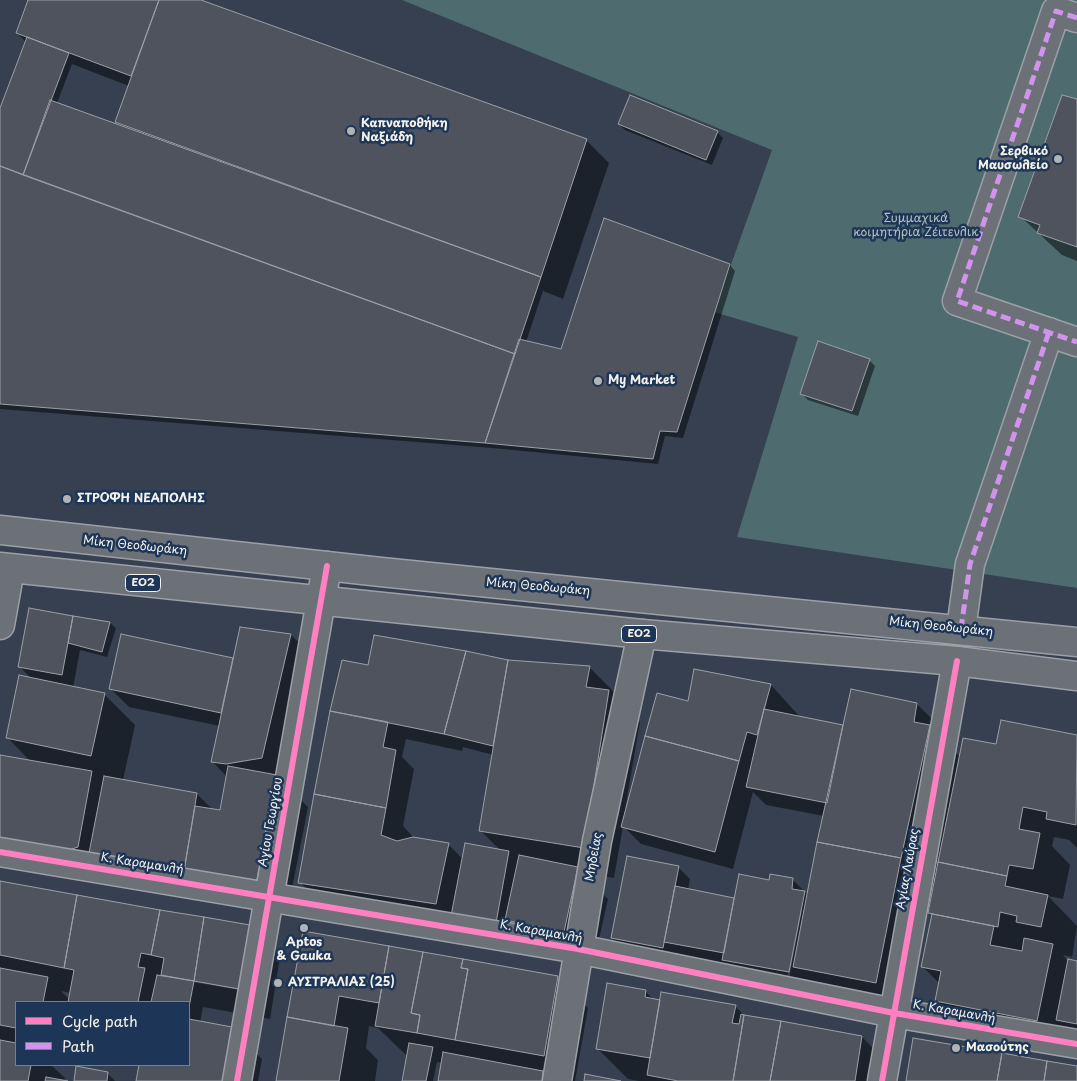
<!DOCTYPE html>
<html>
<head>
<meta charset="utf-8">
<style>
  body { margin:0 }
  #map { position:relative; width:1077px; height:1081px; overflow:hidden; background:#364051; font-family:"Playpen Sans",sans-serif }
  canvas { display:block }
  .legend { position:absolute; left:15px; top:1001px; width:175px; height:65px; box-sizing:border-box; background:#1d3557; border:1px solid #738091; margin:0; padding:6px 9px; list-style:none; font-size:15px; color:#f4f1e8 }
  .legend li { display:flex; align-items:center; gap:10px; height:25px }
  .legend b { width:25px; border:1px solid #738091 }
</style>
</head>
<body>
<div id="map">
<canvas width="1077" height="1081"></canvas>
<ul class="legend">
<li><b style="height:6px;background:#ff80c0"></b>Cycle path</li>
<li><b style="height:6px;background:#d193ec"></b>Path</li>
</ul>
</div>
<script>
const context = document.querySelector('canvas').getContext('2d');
context.lineJoin = 'round';
function paint(path, color) {
  context.fillStyle = color;
  context.fill(path, 'evenodd');
}
function toPath(rows) {
  const path = new Path2D();
  for (const r of rows) {
    path.moveTo(r[0], r[1]);
    for (let i = 2; i < r.length; i += 2) path.lineTo(r[i], r[i + 1]);
  }
  return path;
}
function stroke(path, color, width, dash) {
  context.strokeStyle = color;
  context.lineWidth = width;
  context.lineCap = dash ? 'butt' : 'round';
  context.setLineDash(dash || []);
  context.stroke(path);
}
function drawText(font, color, halo, rows, align = 'center') {
  context.font = font + ' "Playpen Sans",sans-serif';
  context.lineWidth = 5;
  context.setLineDash([]);
  context.textBaseline = 'middle';
  context.strokeStyle = halo;
  context.fillStyle = color;
  for (const [text, x, y, turn = 0] of rows) {
    context.save();
    context.translate(x, y);
    context.rotate((+turn || 0) * Math.PI / 180);
    context.textAlign = isNaN(turn) ? turn : align;
    if (halo) context.strokeText(text, 0, 0);
    context.fillText(text, 0, 0);
    context.restore();
  }
}
paint(toPath([
  [402,0,1077,0,1077,588,737,537,798,337,714,312,772,150]
]), '#4e6c6f');
paint(toPath([
  [30,0,198,0,586,140,609,163,563,299,543,291,526,342,562,350,604,220,730,265,735,271,683,438,665,436,658,464,492,448,0,409,0,113,26,42,17,33],
  [72,64,129,86,116,122,120,126,57,103],
  [1077,102,1077,261,1062,255,1020,216],
  [619,124,717,132,723,138,712,165,625,130],
  [869,360,875,366,858,416,808,400,802,394],
  [72,617,110,623,116,628,107,657,80,650,73,688,104,694,135,725,123,780,197,794,213,810,221,812,227,777,212,761,220,726,129,707,111,689,122,635,234,659,291,635,309,652,276,776,308,807,287,914,121,883,108,878,92,883,17,865,0,848,0,760,31,762,7,737,32,679,19,666],
  [465,652,508,661,589,667,620,698,619,702,640,722,625,809,627,810,688,703,695,670,771,685,801,718,844,727,852,691,917,704,948,735,946,743,960,757,997,746,1002,722,1077,737,1077,848,1069,840,1054,837,1052,846,1070,865,1063,899,1048,896,1077,926,1072,957,1063,955,1068,961,1077,963,1077,1039,967,1031,936,1000,940,984,923,967,933,916,928,912,907,1013,696,972,676,952,675,959,624,950,612,938,678,867,690,879,688,890,735,899,770,881,793,880,808,895,824,816,766,805,753,792,733,869,641,844,623,826,614,878,581,872,608,899,594,962,330,913,300,882,369,666],
  [765,702,767,702,765,710,763,710],
  [406,739,462,751,463,747,493,755,480,830,501,851,463,859,448,844,415,839,403,826,414,769,402,757],
  [800,910,802,910,789,979,787,978],
  [0,882,249,926,280,957,270,1019,203,1007,200,1023,231,1029,262,1059,258,1081,137,1081,141,1065,189,1065,189,1002,16,1002,16,1065,51,1065,65,1078,64,1081,0,1081],
  [190,979,246,988,245,991,193,982],
  [61,991,71,993,70,1000],
  [304,932,557,977,588,1008,575,1081,439,1081,443,1063,437,1062,433,1081,404,1081,407,1056,378,1028,369,1026,366,1048,378,1060,375,1081,278,1081],
  [645,991,654,1000,735,1006,746,1017,862,1037,893,1068,890,1081,639,1081,628,1079,597,1048],
  [107,1073,115,1081,75,1081]
]), '#0007');
const building = toPath([
  [28,0,159,0,131,76,16,33,28,0],
  [159,0,201,0,587,139,541,277,115,122,159,0],
  [27,37,69,53,23,175,0,166,0,108,27,37],
  [630,95,718,131,706,160,618,124,630,95],
  [1062,95,1077,99,1077,247,1037,233,1040,225,1018,217,1062,95],
  [50,100,541,277,515,354,23,175,50,100],
  [0,166,515,354,485,443,0,404,0,166],
  [604,218,730,264,677,432,660,431,653,459,485,443,519,339,561,349,604,218],
  [818,341,870,359,852,411,800,394,818,341],
  [29,608,73,616,62,675,18,667,29,608],
  [73,616,110,622,102,652,68,643,73,616],
  [240,627,291,634,262,758,226,764,211,762,240,627],
  [121,634,233,658,221,713,109,689,121,634],
  [374,635,466,651,444,734,330,711,342,660,368,665,374,635],
  [466,651,508,660,493,746,444,734,466,651],
  [508,660,590,666,586,687,609,690,584,848,479,831,508,660],
  [694,669,771,684,757,735,747,732,739,761,645,736,657,693,688,701,694,669],
  [19,675,105,693,91,756,6,738,19,675],
  [851,689,917,703,914,722,930,725,901,858,817,842,851,689],
  [764,709,843,725,827,803,746,787,764,709],
  [330,711,388,722,383,747,396,750,386,808,314,794,330,711],
  [1001,720,1077,735,1076,825,1046,819,1047,812,1023,807,1019,829,1040,833,1033,869,1009,865,1007,876,938,862,963,738,996,744,1001,720],
  [645,736,739,761,715,852,621,827,645,736],
  [0,755,92,771,78,847,60,853,0,838,0,755],
  [228,766,277,775,256,884,184,871,195,806,220,810,228,766],
  [104,776,197,793,184,871,89,853,104,776],
  [314,794,386,808,381,835,397,841,413,837,449,843,436,904,298,883,314,794],
  [817,842,901,858,876,983,793,967,817,842],
  [465,843,509,851,496,923,451,916,465,843],
  [519,855,578,867,564,932,505,920,519,855],
  [627,856,679,866,663,948,611,938,627,856],
  [938,862,1007,876,1005,886,1048,895,1041,927,1016,922,1017,916,1000,912,998,927,928,913,938,862],
  [739,874,769,880,770,874,793,878,792,889,805,891,789,972,722,960,739,874],
  [0,881,77,895,64,968,0,955,0,881],
  [675,886,734,898,724,953,664,942,675,886],
  [77,895,160,910,151,955,141,953,138,967,145,968,138,1002,68,1002,74,970,64,968,77,895],
  [160,910,204,917,194,981,161,975,164,958,151,955,160,910],
  [932,914,994,926,990,945,1022,951,1024,938,1053,944,1037,1021,935,1001,941,971,921,967,932,914],
  [204,917,250,925,239,989,194,981,204,917],
  [303,931,389,946,379,1003,339,996,334,1026,287,1017,303,931],
  [389,946,423,952,411,1013,420,1015,417,1033,375,1026,389,946],
  [423,952,463,959,461,968,468,969,455,1040,417,1033,420,1015,411,1013,423,952],
  [463,959,558,976,544,1056,455,1040,468,969,461,968,463,959],
  [1068,959,1077,961,1077,1024,1056,1020,1068,959],
  [0,968,48,977,43,1002,16,1002,16,1028,0,1025,0,968],
  [157,975,194,981,189,1007,189,1002,151,1002,157,975],
  [607,983,646,990,645,997,660,1000,650,1058,596,1049,607,983],
  [661,992,736,1005,732,1023,739,1024,741,1014,744,1015,733,1081,678,1081,647,1075,661,992],
  [744,1015,781,1021,770,1081,733,1081,744,1015],
  [287,1017,348,1028,339,1081,276,1081,287,1017],
  [189,1019,232,1027,223,1081,136,1081,139,1065,189,1065,189,1019],
  [781,1021,862,1036,855,1081,770,1081,781,1021],
  [913,1038,1002,1053,997,1081,906,1081,913,1038],
  [0,1040,16,1043,16,1065,31,1065,28,1081,0,1081,0,1040],
  [409,1043,433,1047,426,1081,402,1081,409,1043],
  [443,1052,543,1071,542,1081,438,1081,443,1052],
  [1002,1053,1047,1061,1044,1081,997,1081,1002,1053],
  [1047,1061,1077,1066,1077,1081,1044,1081,1047,1061],
  [76,1066,108,1072,107,1081,74,1081,76,1066],
  [585,1074,621,1081,584,1081,585,1074],
  [46,1077,68,1081,45,1081,46,1077]
]);
paint(building, '#4f535e');
stroke(building, '#9ca0a6', 1);
const street = toPath([
  [1077,18,1056,11,957,301,1077,342],
  [961,629,970,564,1049,332],
  [0,852,578,949,894,1013,1077,1044],
  [557,1081,597,841,642,634],
  [882,1081,957,661]
]);
const secondary = toPath([
  [0,625,10,569],
  [237,1081,327,566]
]);
const highway = toPath([
  [0,530,381,572,1077,642],
  [0,567,642,634,957,661,1077,676]
]);
stroke(street, '#9ca0a6', 31);
stroke(secondary, '#9ca0a6', 31);
stroke(highway, '#9ca0a6', 31);
stroke(street, '#6c7077', 28);
stroke(secondary, '#6c7077', 28);
stroke(highway, '#6c7077', 28);
stroke(toPath([
  [1077,18,1056,11,957,301,1077,342],
  [961,629,970,564,1049,332]
]), '#d193ec', 5, [10, 5]);
stroke(toPath([
  [0,852,578,949,894,1013,1077,1044],
  [237,1081,327,566],
  [882,1081,957,661]
]), '#ff80c0', 6);
for (const [x, y, r, color] of [
  [351,131,5,"#b2b3b3"],
  [1058,159,5,"#b2b3b3"],
  [598,381,5,"#b2b3b3"],
  [67,499,5,"#b2b3b3"],
  [304,928,5,"#b2b3b3"],
  [278,983,5,"#b2b3b3"],
  [956,1048,5,"#b2b3b3"]
]) {
  const dot = new Path2D();
  dot.arc(x, y, r, 0, 2 * Math.PI);
  context.fillStyle = color;
  context.fill(dot);
  stroke(dot, '#1d3557', 2);
}
for (const [x, y, w] of [
  [143,583,35],
  [639,634,35]
]) {
  const box = new Path2D();
  box.roundRect(x - w / 2, y - 8.5, w, 17, 4);
  context.fillStyle = '#1d3557';
  context.fill(box);
  stroke(box, '#f4f1e8', 1);
}
drawText('bold 11px', '#f4f1e8', null, [
  ["ΕΟ2",143,583],
  ["ΕΟ2",639,634]
]);
drawText('bold 12px', '#f4f1e8', '#1d3557', [
  ["Καπναποθήκη",361,124],
  ["Ναξιάδη",361,138],
  ["Σερβικό",1048,152,"right"],
  ["Μαυσωλείο",1048,166,"right"],
  ["My Market",608,381],
  ["ΣΤΡΟΦΗ ΝΕΑΠΟΛΗΣ",77,499],
  ["Aptos",304,943,"center"],
  ["& Gauka",304,957,"center"],
  ["ΑΥΣΤΡΑΛΙΑΣ (25)",288,983],
  ["Μασούτης",966,1048]
], 'left');
drawText('12px', '#b3bfba', '#1d3557', [
  ["Συμμαχικά",916,219],
  ["κοιμητήρια Ζέιτενλικ",916,233]
]);
drawText('12px', '#f4f1e8', '#1d3557', [
  ["Μίκη Θεοδωράκη",135,546,6],
  ["Μίκη Θεοδωράκη",538,587,5],
  ["Μίκη Θεοδωράκη",941,627,6],
  ["Αγίου Γεωργίου",271,822,-80],
  ["Μηδείας",594,857,-80],
  ["Κ. Καραμανλή",142,864,9],
  ["Αγίας Λαύρας",908,869,-80],
  ["Κ. Καραμανλή",541,932,10],
  ["Κ. Καραμανλή",954,1012,10]
]);
</script>
</body>
</html>
